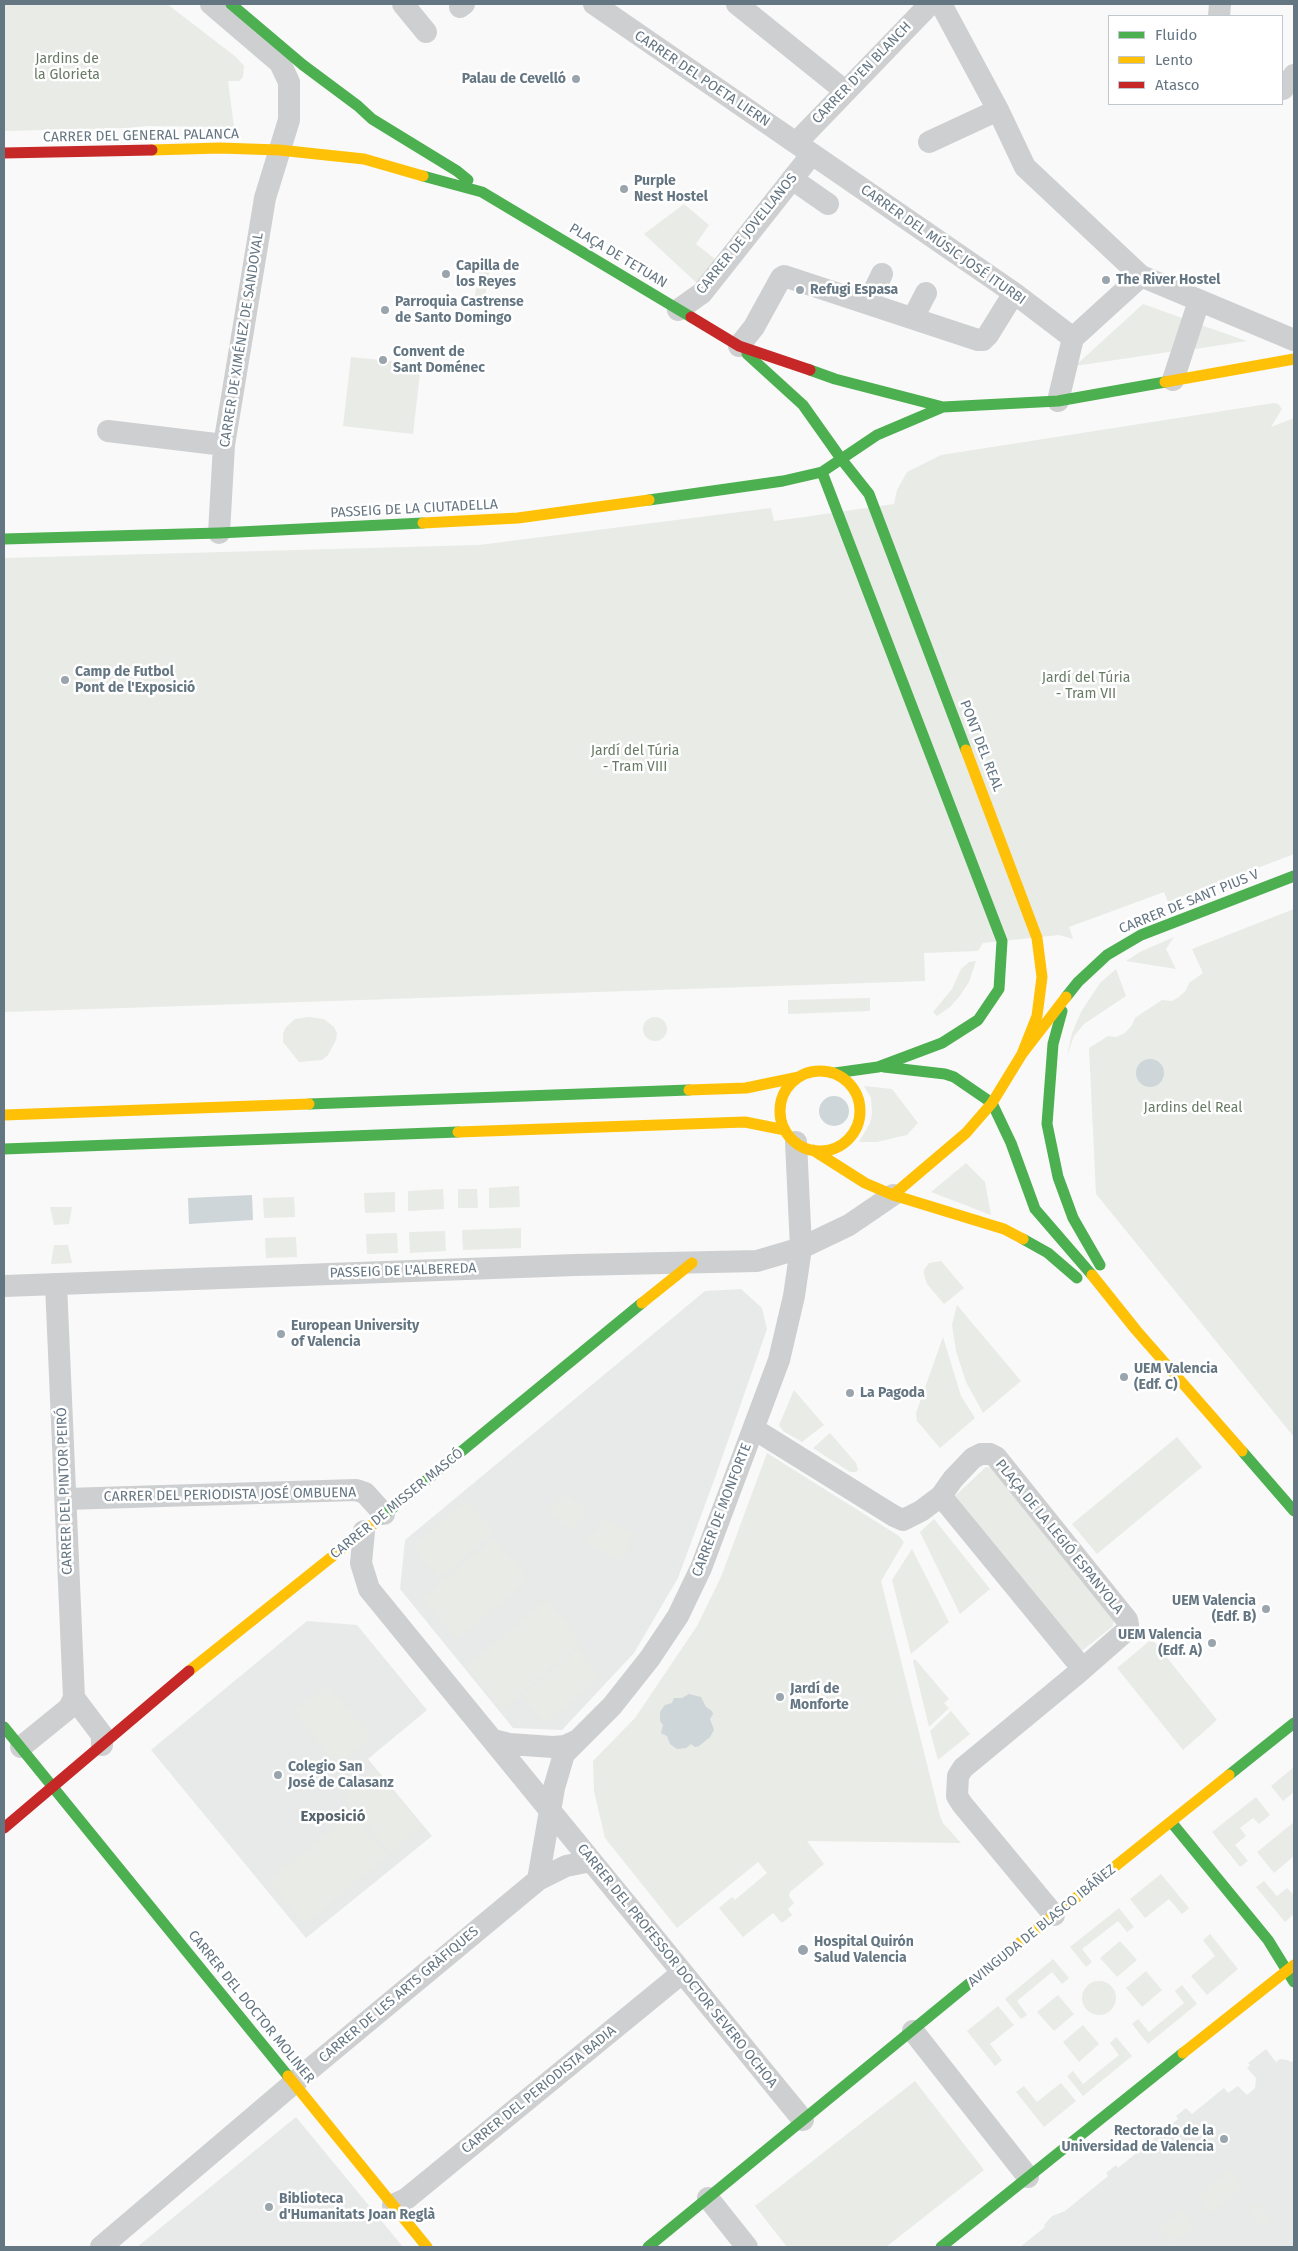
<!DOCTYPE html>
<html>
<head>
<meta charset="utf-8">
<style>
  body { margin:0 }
  #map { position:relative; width:1298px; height:2251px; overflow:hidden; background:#f9f9f9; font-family:"Fira Sans",sans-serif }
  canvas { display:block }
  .frame { position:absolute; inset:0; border:5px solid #657683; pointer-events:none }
  .legend { position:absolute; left:1108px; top:15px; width:175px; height:90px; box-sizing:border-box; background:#fff; border:1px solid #c1c8cd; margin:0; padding:6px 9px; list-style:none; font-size:15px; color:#657683 }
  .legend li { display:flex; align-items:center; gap:10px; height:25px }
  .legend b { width:25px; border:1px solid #c1c8cd }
</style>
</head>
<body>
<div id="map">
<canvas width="1298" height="2251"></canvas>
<div class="frame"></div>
<ul class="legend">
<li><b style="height:6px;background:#4caf50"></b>Fluido</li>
<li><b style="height:6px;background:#ffc107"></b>Lento</li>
<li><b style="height:6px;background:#c62828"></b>Atasco</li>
</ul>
</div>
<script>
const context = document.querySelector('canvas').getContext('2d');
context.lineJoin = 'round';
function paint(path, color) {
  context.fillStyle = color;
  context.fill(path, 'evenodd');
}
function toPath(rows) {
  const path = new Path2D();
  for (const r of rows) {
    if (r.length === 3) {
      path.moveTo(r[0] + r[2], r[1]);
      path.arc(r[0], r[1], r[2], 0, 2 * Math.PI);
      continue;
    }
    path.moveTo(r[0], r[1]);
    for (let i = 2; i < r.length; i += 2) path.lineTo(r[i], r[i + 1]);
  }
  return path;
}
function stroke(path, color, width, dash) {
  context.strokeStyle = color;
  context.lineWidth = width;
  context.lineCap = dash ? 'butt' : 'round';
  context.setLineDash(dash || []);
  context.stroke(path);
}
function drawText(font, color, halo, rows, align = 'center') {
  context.font = font + ' "Fira Sans",sans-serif';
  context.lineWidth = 5;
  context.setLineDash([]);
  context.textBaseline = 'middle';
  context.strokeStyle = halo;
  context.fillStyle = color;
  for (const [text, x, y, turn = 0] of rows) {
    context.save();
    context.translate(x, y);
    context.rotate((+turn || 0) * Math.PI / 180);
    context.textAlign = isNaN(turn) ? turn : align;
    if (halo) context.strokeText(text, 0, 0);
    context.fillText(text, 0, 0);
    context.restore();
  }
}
paint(toPath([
  [741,1289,762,1308,767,1329,716,1475,678,1578,634,1653,562,1730,513,1728,400,1589,405,1540,705,1291],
  [307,1621,357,1625,427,1710,368,1759,432,1836,306,1938,151,1750],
  [1266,2049,1276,2062,1280,2059,1288,2060,1291,2062,1294,2060,1294,2247,1020,2247,1045,2227,1044,2225,1052,2216,1065,2211,1108,2176,1106,2173,1116,2165,1118,2168,1178,2119,1176,2116,1186,2108,1192,2114,1224,2088,1228,2093,1238,2086,1247,2095,1255,2088,1256,2078,1247,2068,1250,2065,1248,2063],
  [296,2117,403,2247,137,2247,285,2126]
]), '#e8e9e9');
paint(toPath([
  [4,4,167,4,236,57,244,66,243,77,239,81,228,81,234,127,147,126,127,128,4,131],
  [684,204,709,225,696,244,715,259,702,288,644,234],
  [480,265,490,268,484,303,474,301],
  [1143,304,1185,319,1175,351,1075,366],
  [1198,324,1247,341,1189,350],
  [351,357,421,364,413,434,343,426],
  [1274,403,1278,404,1282,409,1271,427,1294,418,1294,854,1168,902,1164,892,1069,927,1073,939,1059,935,983,943,978,951,924,953,925,981,4,1012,4,558,479,545,771,508,774,521,797,518,894,504,897,490,907,472,941,455],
  [1294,909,1294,1437,1096,1194,1089,1048,1108,1036,1116,1037,1125,1033,1132,1025,1135,1018,1142,1013,1162,1000,1172,1001,1179,997,1186,990,1189,983,1203,973,1192,949],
  [1174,937,1166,949,1176,969,1126,961,1140,952],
  [976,961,969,982,959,997,950,1007,937,1016,933,1012,952,989,961,969,969,962],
  [1116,969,1126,996,1084,1024,1074,1036,1067,1056,1072,1033,1081,1012,1100,983],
  [870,998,870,1011,788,1014,788,1000],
  [309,1017,324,1019,334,1027,337,1033,336,1040,328,1055,322,1060,299,1062,283,1042,283,1033,286,1027,295,1019],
  [655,1029,12],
  [864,1086,892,1089,918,1123,907,1135,877,1142,859,1142,870,1123,872,1113,871,1098],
  [966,1163,985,1182,991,1215,931,1192],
  [519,1186,520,1207,489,1208,489,1188],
  [443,1189,444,1209,408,1211,408,1191],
  [458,1189,477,1189,478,1208,458,1208],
  [395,1192,395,1212,365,1213,364,1193],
  [294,1197,295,1217,264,1218,263,1198],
  [50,1207,72,1207,69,1224,54,1225],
  [521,1228,521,1248,463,1250,462,1230],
  [445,1231,446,1251,410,1253,409,1232],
  [397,1233,398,1253,367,1254,366,1234],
  [296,1237,297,1257,266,1258,265,1238],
  [54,1245,68,1245,72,1263,51,1264],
  [941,1261,964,1288,944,1304,927,1284,924,1275,924,1270,929,1263],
  [957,1305,1021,1381,983,1413,966,1382,956,1351,952,1325],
  [943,1337,961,1396,975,1418,940,1448,917,1421,916,1413],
  [794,1390,824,1425,802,1442,783,1431,779,1425],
  [830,1433,856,1463,858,1470,856,1472,850,1472,813,1448],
  [1177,1437,1202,1467,1097,1554,1072,1524],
  [767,1453,899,1536,904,1542,881,1581,940,1816,943,1823,961,1843,807,1841,824,1864,790,1892,789,1896,794,1903,788,1909,792,1915,782,1923,773,1913,743,1937,719,1908,732,1897,735,1900,767,1873,758,1862,677,1928,605,1838,594,1791,593,1761,635,1718,697,1626,721,1577],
  [986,1467,991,1468,1114,1620,1113,1626,1083,1650,1080,1650,955,1496],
  [567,1493,588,1512,572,1531,547,1509],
  [466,1500,495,1531,439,1579,412,1547],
  [606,1518,634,1534,621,1561,584,1543],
  [934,1519,990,1589,960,1614,920,1532],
  [494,1538,529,1579,457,1640,422,1598],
  [912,1549,949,1622,911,1654,892,1580],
  [546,1600,582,1641,503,1710,466,1667],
  [1152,1639,1217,1720,1183,1750,1117,1668],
  [577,1649,601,1676,546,1723,522,1696],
  [915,1659,949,1699,944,1703,949,1708,929,1727,913,1661],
  [327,1684,372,1737,338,1766,294,1712],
  [951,1711,970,1734,938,1760,930,1731],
  [1294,1767,1294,1792,1283,1801,1271,1786],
  [375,1770,422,1826,390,1853,343,1796],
  [1256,1797,1270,1815,1259,1824,1253,1818,1240,1828,1246,1836,1235,1845,1248,1861,1240,1867,1212,1832],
  [352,1813,387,1856,304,1925,269,1881],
  [1294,1822,1294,1856,1274,1873,1257,1852],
  [1161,1874,1189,1908,1182,1914,1169,1899,1145,1918,1130,1899],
  [1264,1881,1277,1896,1287,1888,1294,1895,1294,1914,1285,1922,1256,1887],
  [1119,1908,1134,1927,1127,1932,1118,1921,1082,1949,1092,1962,1086,1967,1070,1947],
  [1210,1934,1238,1969,1207,1995,1191,1976,1215,1956,1203,1940],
  [1120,1941,1137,1960,1117,1977,1100,1958],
  [1053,1959,1069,1978,1062,1984,1052,1972,1017,2001,1027,2015,1021,2019,1005,1999],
  [1146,1971,1162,1990,1142,2007,1126,1988],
  [1099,1998,17],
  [1182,1985,1197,2004,1148,2044,1132,2024,1138,2019,1149,2032,1184,2003,1175,1991],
  [1058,1995,1074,2014,1054,2031,1037,2012],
  [998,2006,1014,2025,990,2044,1002,2060,995,2066,967,2031],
  [1083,2025,1099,2044,1079,2062,1063,2042],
  [1116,2037,1132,2056,1083,2096,1067,2076,1073,2071,1083,2084,1119,2055,1110,2043],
  [915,2081,984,2170,886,2247,787,2247,755,2206],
  [1061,2083,1076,2101,1044,2127,1016,2092,1024,2086,1037,2102],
  [1230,2169,1244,2186,1211,2213,1197,2197],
  [1258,2203,1271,2219,1261,2227,1248,2211],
  [1182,2209,1195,2226,1174,2243,1169,2236,1166,2237,1158,2228]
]), '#e8ebe6');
paint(toPath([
  [1150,1073,14],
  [834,1111,15],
  [252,1195,253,1220,189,1224,188,1198],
  [689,1694,701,1697,706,1707,712,1711,713,1714,710,1719,714,1730,710,1737,699,1746,695,1747,691,1744,686,1748,677,1749,670,1744,667,1736,661,1733,663,1725,660,1721,660,1712,665,1705,672,1703,674,1698,682,1698]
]), '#ced6d9');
stroke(toPath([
  [211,4,280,63,289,82,289,120,265,198,224,445,219,533],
  [403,4,426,32],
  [594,4,1014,293,1073,338],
  [737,4,845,91],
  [941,4,998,110,1025,167,1141,276],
  [460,7,464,4],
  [1219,16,1220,4],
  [1283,89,1294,75],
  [929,142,998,110],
  [796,143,930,4],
  [792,179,828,204],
  [868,303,882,274],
  [678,310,702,293,812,154],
  [913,318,926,293],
  [739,346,754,327,781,278,784,276,978,340,983,340,988,335,1014,293],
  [1173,380,1199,301],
  [1058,401,1073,338,1141,276,1294,340],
  [108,431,224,445],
  [4,1286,575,1265,757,1261,801,1248,849,1225,893,1195],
  [754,1429,894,1516,903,1520,921,1511,941,1496,953,1479,973,1458,981,1454,990,1454,996,1457,1127,1620,1128,1625,1126,1631,1078,1673,963,1768,958,1776,957,1796,962,1804,1054,1915],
  [941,1496,1082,1668],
  [66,1499,356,1490,365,1493,384,1514],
  [364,1531,361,1563,369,1589,803,2120],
  [74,1698,102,1735,102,1745],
  [493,1740,509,1744,553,1747,565,1746,578,1740],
  [21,1747,69,1708,74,1698,56,1284],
  [538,1880,554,1788,564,1754,612,1706,650,1658,678,1616,701,1568,779,1360,794,1296,801,1248,796,1142],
  [913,2031,1028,2177],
  [708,2198,747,2247],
  [393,2205,406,2199,682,1973],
  [101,2247,315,2065,538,1880,566,1866,591,1861]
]), '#cecfd0', 22);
stroke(toPath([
  [231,4,303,65,358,106,372,119,457,171,468,180],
  [423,176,482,192,691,317],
  [747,354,803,405,842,460],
  [810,370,835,379,943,407],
  [842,460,869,494,966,750],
  [822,472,1002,941,999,989,978,1020,942,1043,878,1067,835,1073],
  [649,500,783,481,822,472,877,435,943,407,1058,401,1165,382],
  [4,539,219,533,423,523],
  [1066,997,1078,982,1107,955,1141,935,1294,876],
  [1062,1011,1053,1044,1047,1124,1058,1177,1073,1218,1100,1265],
  [884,1067,945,1074,954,1077,992,1103,1011,1143,1035,1209,1092,1275],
  [309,1104,689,1090],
  [4,1149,458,1132],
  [1023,1239,1048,1253,1077,1278],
  [1242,1451,1294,1511],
  [373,1524,642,1303],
  [4,1727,288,2076],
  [1229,1775,1294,1723],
  [1172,1823,1268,1940,1294,1982],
  [648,2247,982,1973],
  [941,2247,1183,2053]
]), '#4caf50', 11);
stroke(toPath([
  [152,150,220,148,279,150,364,159,423,176],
  [1165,382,1294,359],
  [423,523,518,518,649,500],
  [966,750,1037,938,1042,977,1037,1016,1022,1054],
  [820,1111,40],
  [689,1090,746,1088,799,1077],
  [4,1115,309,1104],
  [458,1132,745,1122,785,1130],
  [813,1150,865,1183,893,1195,1004,1229,1023,1239],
  [893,1195,966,1133,992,1103,1022,1054,1066,997],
  [1092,1275,1136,1330,1242,1451],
  [642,1303,692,1263],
  [189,1671,373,1524],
  [982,1973,1229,1775],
  [1183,2053,1294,1965],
  [288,2076,427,2247]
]), '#ffc107', 11);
stroke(toPath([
  [4,153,152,150],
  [691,317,739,346,810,370],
  [4,1828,189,1671]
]), '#c62828', 11);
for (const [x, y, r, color] of [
  [576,79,5,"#99a4ac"],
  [624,189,5,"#99a4ac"],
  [446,274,5,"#99a4ac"],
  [1106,280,5,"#99a4ac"],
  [800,290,5,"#99a4ac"],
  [385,310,5,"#99a4ac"],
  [383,360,5,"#99a4ac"],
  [65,680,5,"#99a4ac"],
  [281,1334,5,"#99a4ac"],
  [1124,1377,5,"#99a4ac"],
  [850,1393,5,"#99a4ac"],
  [1266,1609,5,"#99a4ac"],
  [1212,1643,5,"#99a4ac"],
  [780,1697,5,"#99a4ac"],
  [278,1775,5,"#99a4ac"],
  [803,1950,6,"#99a4ac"],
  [1224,2139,5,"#99a4ac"],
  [269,2207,5,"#99a4ac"]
]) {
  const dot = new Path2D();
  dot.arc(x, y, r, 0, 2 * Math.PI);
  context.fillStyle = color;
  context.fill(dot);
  stroke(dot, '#fff', 2);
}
drawText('14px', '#687a64', '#fff', [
  ["Jardins de",67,59],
  ["la Glorieta",67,75],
  ["Jardí del Túria",1086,678],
  ["- Tram VII",1086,694],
  ["Jardí del Túria",635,751],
  ["- Tram VIII",635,767],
  ["Jardins del Real",1193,1108]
]);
drawText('14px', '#657683', '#fff', [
  ["CARRER D'EN BLANCH",862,73,-46],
  ["CARRER DEL POETA LIERN",702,79,34],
  ["CARRER DEL GENERAL PALANCA",141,136,-1],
  ["CARRER DE JOVELLANOS",747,234,-51],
  ["CARRER DEL MÚSIC JOSÉ ITURBI",943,245,35],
  ["PLAÇA DE TETUAN",618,256,31],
  ["CARRER DE XIMÉNEZ DE SANDOVAL",242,340,-81],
  ["PASSEIG DE LA CIUTADELLA",414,509,-3],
  ["PONT DEL REAL",981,746,69],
  ["CARRER DE SANT PIUS V",1189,902,-22],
  ["PASSEIG DE L'ALBEREDA",403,1271,-2],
  ["CARRER DEL PINTOR PEIRÓ",65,1491,-92],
  ["CARRER DEL PERIODISTA JOSÉ OMBUENA",230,1495,-1],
  ["CARRER DE MISSER MASCÓ",397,1504,-39],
  ["CARRER DE MONFORTE",722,1510,-69],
  ["PLAÇA DE LA LEGIÓ ESPANYOLA",1059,1537,51],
  ["AVINGUDA DE BLASCO IBÁÑEZ",1042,1926,-39],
  ["CARRER DEL PROFESSOR DOCTOR SEVERO OCHOA",677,1966,51],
  ["CARRER DE LES ARTS GRÀFIQUES",399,1995,-40],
  ["CARRER DEL DOCTOR MOLINER",251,2007,51],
  ["CARRER DEL PERIODISTA BADIA",539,2090,-39]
]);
drawText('bold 14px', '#657683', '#fff', [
  ["Palau de Cevelló",566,79,"right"],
  ["Purple",634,181],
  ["Nest Hostel",634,197],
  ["Capilla de",456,266],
  ["los Reyes",456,282],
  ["The River Hostel",1116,280],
  ["Refugi Espasa",810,290],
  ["Parroquia Castrense",395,302],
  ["de Santo Domingo",395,318],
  ["Convent de",393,352],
  ["Sant Doménec",393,368],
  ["Camp de Futbol",75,672],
  ["Pont de l'Exposició",75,688],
  ["European University",291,1326],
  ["of Valencia",291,1342],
  ["UEM Valencia",1134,1369],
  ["(Edf. C)",1134,1385],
  ["La Pagoda",860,1393],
  ["UEM Valencia",1256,1601,"right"],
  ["(Edf. B)",1256,1617,"right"],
  ["UEM Valencia",1202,1635,"right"],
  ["(Edf. A)",1202,1651,"right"],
  ["Jardí de",790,1689],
  ["Monforte",790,1705],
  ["Colegio San",288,1767],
  ["José de Calasanz",288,1783],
  ["Hospital Quirón",814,1942],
  ["Salud Valencia",814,1958],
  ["Rectorado de la",1214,2131,"right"],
  ["Universidad de Valencia",1214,2147,"right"],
  ["Biblioteca",279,2199],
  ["d'Humanitats Joan Reglà",279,2215]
], 'left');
drawText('bold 15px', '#57646e', '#fff', [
  ["Exposició",333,1817]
]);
</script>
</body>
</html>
